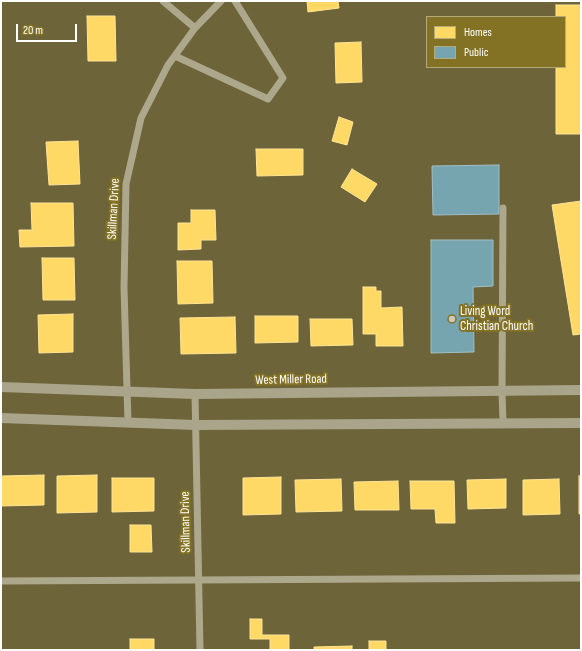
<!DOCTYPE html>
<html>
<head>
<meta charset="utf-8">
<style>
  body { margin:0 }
  #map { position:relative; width:582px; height:651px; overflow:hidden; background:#6d643a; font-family:"Sofia Sans Condensed",sans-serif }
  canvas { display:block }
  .frame { position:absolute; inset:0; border:2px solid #fff; pointer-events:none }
  .legend { position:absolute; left:426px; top:16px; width:140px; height:52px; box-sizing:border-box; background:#837224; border:1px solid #b5aa7c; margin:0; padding:5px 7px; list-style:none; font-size:12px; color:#fff }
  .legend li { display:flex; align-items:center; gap:8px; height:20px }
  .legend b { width:20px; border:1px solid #b5aa7c }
  .scale { position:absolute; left:16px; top:24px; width:61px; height:18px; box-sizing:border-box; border:2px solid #fff; border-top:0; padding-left:5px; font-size:12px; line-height:14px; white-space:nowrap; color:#fff; -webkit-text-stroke:3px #837224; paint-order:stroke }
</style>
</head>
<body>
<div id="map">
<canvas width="582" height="651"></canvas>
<div class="frame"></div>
<ul class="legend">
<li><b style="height:11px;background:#ffd966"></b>Homes</li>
<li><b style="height:11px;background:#76a5af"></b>Public</li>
</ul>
<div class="scale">20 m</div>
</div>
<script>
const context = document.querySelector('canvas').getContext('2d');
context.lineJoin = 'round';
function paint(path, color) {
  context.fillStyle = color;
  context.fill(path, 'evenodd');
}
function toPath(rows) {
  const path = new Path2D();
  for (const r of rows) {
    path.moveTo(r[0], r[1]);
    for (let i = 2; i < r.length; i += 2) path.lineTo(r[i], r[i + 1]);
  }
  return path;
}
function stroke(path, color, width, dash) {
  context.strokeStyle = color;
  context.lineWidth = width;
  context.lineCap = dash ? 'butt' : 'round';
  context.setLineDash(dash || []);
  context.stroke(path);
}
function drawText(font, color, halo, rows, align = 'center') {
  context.font = font + ' "Sofia Sans Condensed",sans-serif';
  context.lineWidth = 4;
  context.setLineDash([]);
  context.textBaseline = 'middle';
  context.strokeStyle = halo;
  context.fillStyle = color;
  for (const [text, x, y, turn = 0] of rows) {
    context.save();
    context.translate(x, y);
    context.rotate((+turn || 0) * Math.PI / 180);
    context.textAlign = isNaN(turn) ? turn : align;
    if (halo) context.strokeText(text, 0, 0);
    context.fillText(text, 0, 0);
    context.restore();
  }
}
const homes = toPath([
  [307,1,338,1,339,8,308,12,307,1],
  [556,5,581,5,581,134,556,134,556,67,565,67,565,17,556,17,556,5],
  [87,16,115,16,116,61,88,61,87,16],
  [361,42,362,82,336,83,335,43,361,42],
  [339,117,353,122,347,145,332,141,339,117],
  [78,141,80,184,49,185,46,142,78,141],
  [256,149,303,149,303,175,257,176,256,149],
  [352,169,377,184,365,202,341,187,352,169],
  [581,201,581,334,573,335,552,205,581,201],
  [31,203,73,203,74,246,20,247,19,230,32,230,31,203],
  [191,210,215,210,216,240,201,240,201,249,178,250,178,223,191,223,191,210],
  [42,258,74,258,75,300,43,300,42,258],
  [177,261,212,261,213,303,178,304,177,261],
  [363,287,376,287,376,291,381,291,381,308,402,307,403,346,376,346,376,334,363,334,363,287],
  [73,314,73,352,39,353,38,315,73,314],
  [255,316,298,316,298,342,255,343,255,316],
  [235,317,236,353,181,354,180,318,235,317],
  [310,319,352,319,353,345,311,346,310,319],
  [44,475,44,505,1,506,1,476,44,475],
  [97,475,97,512,57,513,57,476,97,475],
  [579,476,581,476,581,514,579,514,579,476],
  [281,477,281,514,243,515,243,478,281,477],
  [112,478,154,478,154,511,112,512,112,478],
  [341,479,342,511,296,512,295,480,341,479],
  [506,479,506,508,468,509,467,480,506,479],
  [559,479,560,514,523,515,523,480,559,479],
  [398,481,399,510,355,510,354,482,398,481],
  [410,481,454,481,455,523,436,523,435,509,411,509,410,481],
  [130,525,151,525,152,552,130,552,130,525],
  [250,619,262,619,262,635,289,635,289,650,270,650,270,639,250,639,250,619],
  [130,639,154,639,154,650,126,650,130,650,130,639],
  [369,641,386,641,386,650,369,650,369,641],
  [352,646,352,650,314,650,314,647,352,646]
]);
paint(homes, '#ffd966');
stroke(homes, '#ffe494', 1);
const public = toPath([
  [499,165,499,214,433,215,432,166,499,165],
  [431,240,493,240,493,286,473,287,474,352,431,353,431,240]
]);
paint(public, '#76a5af');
stroke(public, '#9fc0c7', 1);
stroke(toPath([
  [163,1,195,28],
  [175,56,268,99,283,78,235,1],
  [503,208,502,391,503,423],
  [195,394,200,650],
  [128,422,124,288,126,184,141,118,168,65,195,28,221,1],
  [1,581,581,578]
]), '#ada78c', 7);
stroke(toPath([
  [1,387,195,394,581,390],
  [1,418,196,425,581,423]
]), '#aaa58a', 10);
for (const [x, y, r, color] of [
  [452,319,4,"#ccc9ba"]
]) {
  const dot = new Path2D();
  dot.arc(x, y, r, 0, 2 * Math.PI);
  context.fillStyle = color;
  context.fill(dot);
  stroke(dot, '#837224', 1.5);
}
drawText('13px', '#fff', '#837224', [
  ["Skillman Drive",114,209,-87],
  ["West Miller Road",291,380,-1],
  ["Skillman Drive",186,522,-91]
]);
drawText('13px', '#fff', '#837224', [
  ["Living Word",460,312],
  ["Christian Church",460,327]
], 'left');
</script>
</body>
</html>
